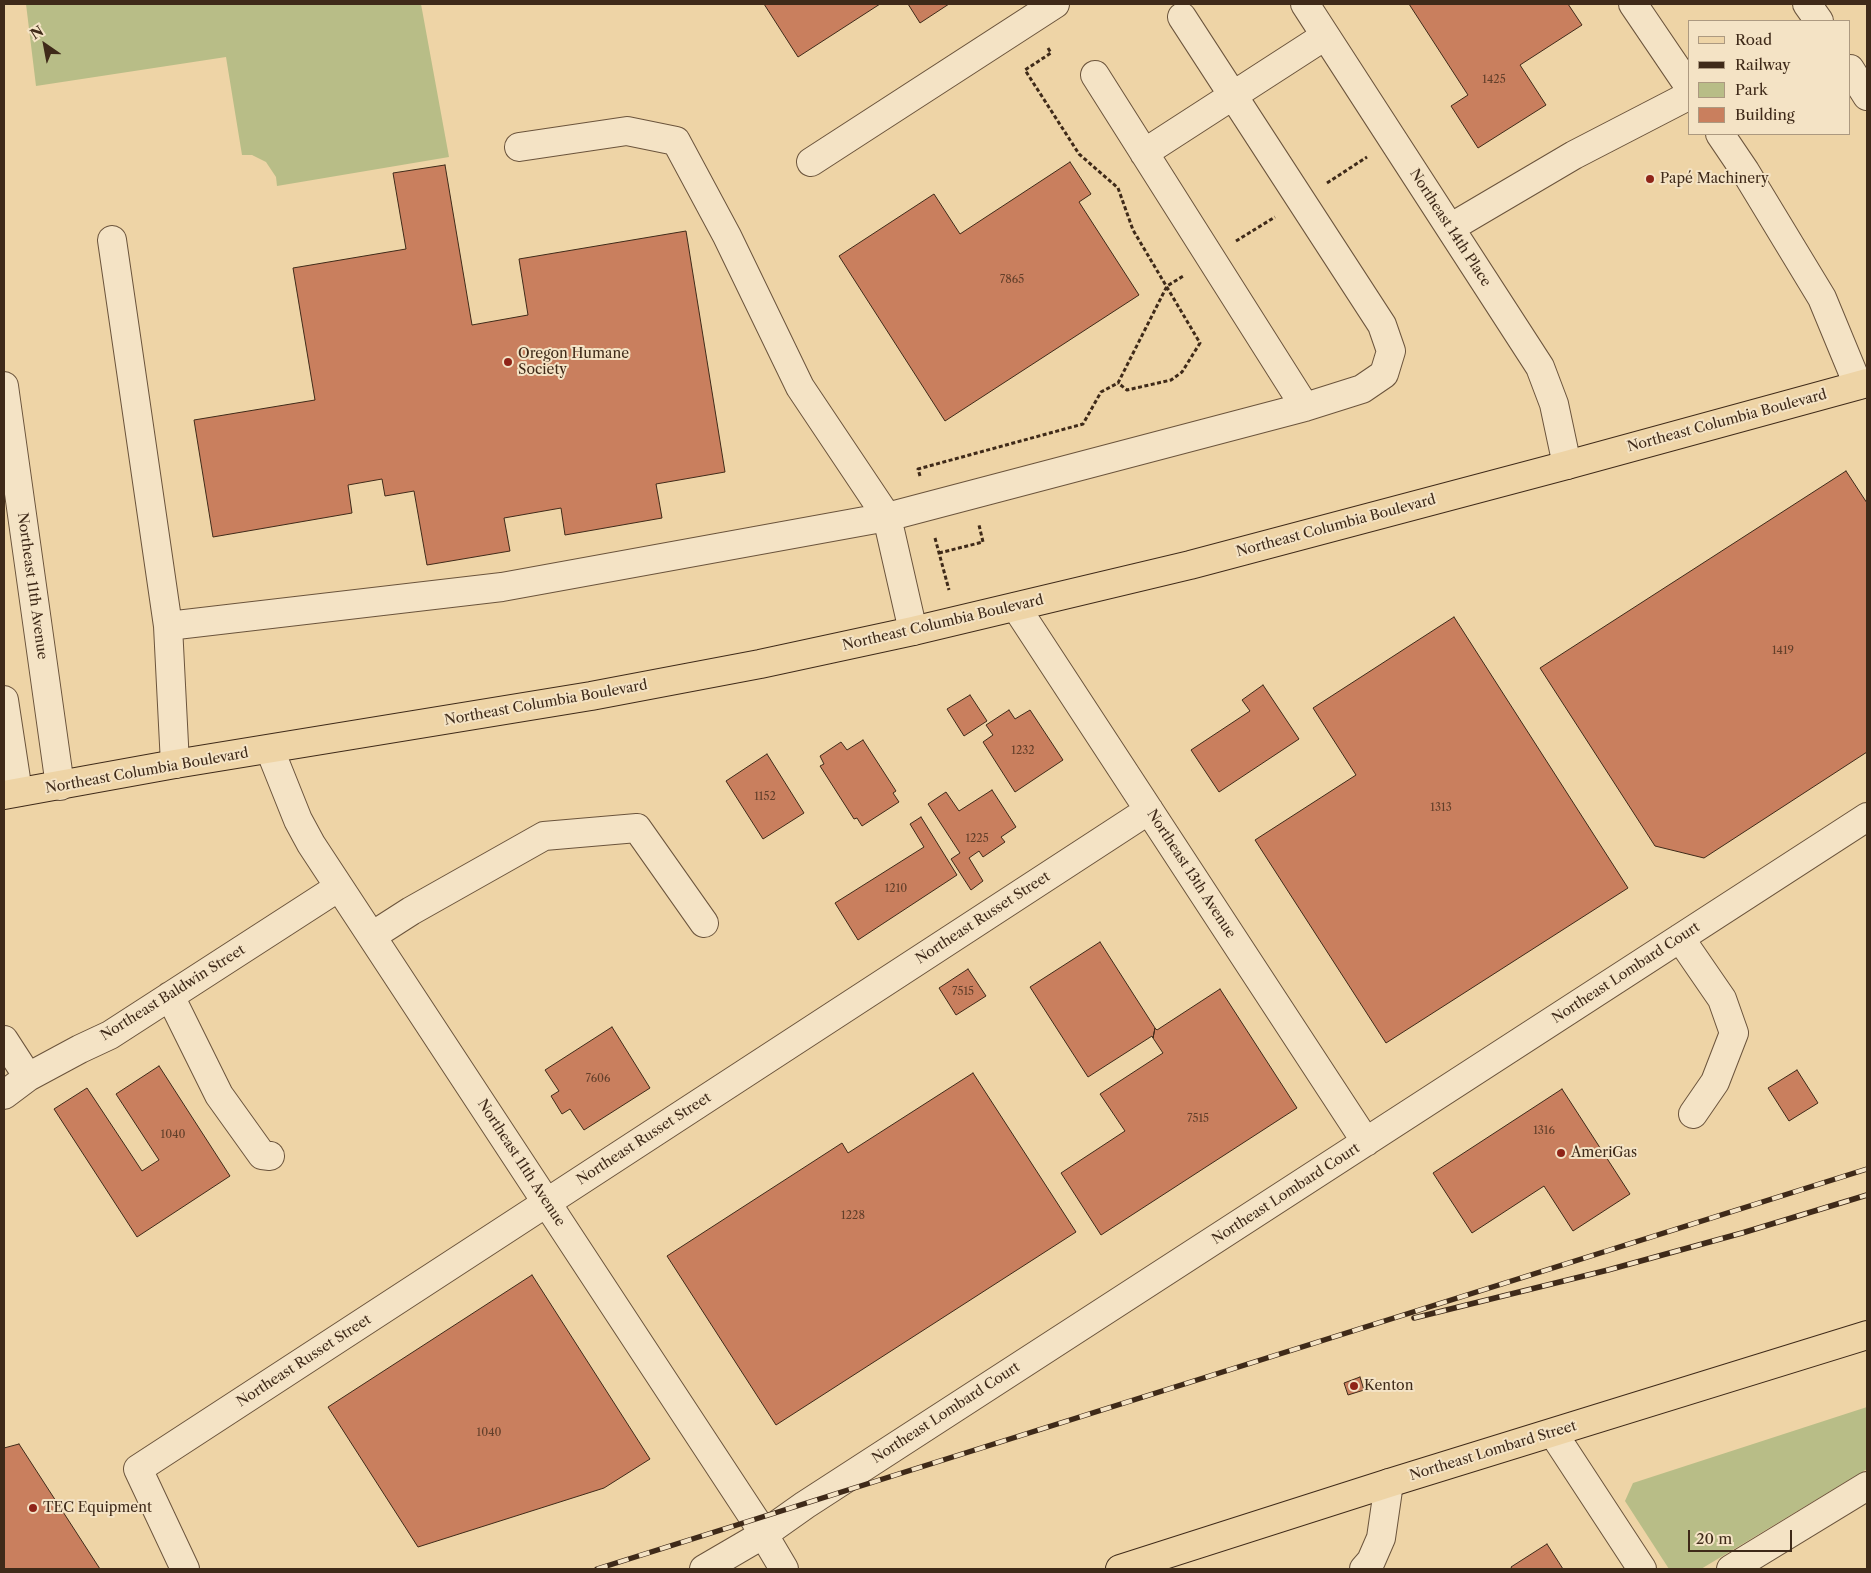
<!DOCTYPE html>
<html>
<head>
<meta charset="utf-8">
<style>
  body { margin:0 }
  #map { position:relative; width:1871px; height:1573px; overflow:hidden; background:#eed4a6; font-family:"Libre Caslon Text",serif }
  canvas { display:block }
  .frame { position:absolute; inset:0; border:5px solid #3f2a19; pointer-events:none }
  .legend { position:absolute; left:1688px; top:20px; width:162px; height:115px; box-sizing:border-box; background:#f4e3c5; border:1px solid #ac9980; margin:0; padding:6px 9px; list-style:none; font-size:15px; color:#3f2a19 }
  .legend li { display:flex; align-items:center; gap:10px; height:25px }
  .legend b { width:25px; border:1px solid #ac9980 }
  .north { position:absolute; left:20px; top:20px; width:50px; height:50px; -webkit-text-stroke:4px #f4e3c5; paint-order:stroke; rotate:327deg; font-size:14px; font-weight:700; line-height:20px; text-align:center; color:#3f2a19 }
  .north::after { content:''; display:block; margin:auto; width:18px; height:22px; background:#3f2a19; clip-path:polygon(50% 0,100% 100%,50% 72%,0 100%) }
  .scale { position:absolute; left:1688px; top:1530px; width:104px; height:22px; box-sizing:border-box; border:2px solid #3f2a19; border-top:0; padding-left:6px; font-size:15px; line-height:18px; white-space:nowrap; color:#3f2a19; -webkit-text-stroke:4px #f4e3c5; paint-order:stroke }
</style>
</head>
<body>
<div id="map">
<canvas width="1871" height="1573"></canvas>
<div class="frame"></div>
<ul class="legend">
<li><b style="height:6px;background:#eed4a6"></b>Road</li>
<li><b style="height:6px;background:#3f2a19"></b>Railway</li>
<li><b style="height:14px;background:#b8bd87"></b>Park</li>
<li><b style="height:14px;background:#c97f5e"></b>Building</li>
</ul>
<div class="north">N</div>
<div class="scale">20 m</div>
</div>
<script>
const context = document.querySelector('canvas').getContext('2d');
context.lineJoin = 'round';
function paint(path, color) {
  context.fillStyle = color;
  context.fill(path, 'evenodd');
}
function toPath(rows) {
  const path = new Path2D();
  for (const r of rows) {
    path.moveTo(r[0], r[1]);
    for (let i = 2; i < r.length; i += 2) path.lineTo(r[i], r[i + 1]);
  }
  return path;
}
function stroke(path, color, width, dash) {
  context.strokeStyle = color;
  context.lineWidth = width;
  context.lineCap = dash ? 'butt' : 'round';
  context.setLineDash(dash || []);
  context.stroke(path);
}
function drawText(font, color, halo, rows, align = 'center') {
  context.font = font + ' "Libre Caslon Text",serif';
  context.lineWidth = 4;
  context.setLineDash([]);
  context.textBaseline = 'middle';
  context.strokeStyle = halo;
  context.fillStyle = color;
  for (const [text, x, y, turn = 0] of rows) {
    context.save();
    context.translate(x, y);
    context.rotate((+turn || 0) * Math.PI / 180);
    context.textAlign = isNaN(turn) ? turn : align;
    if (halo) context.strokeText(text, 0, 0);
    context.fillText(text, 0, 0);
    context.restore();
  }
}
paint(toPath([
  [26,4,421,4,449,157,277,186,276,177,266,162,252,155,242,155,226,57,36,86],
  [1867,1407,1867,1469,1701,1569,1669,1569,1625,1501,1633,1483]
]), '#b8bd87');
const building = toPath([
  [764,4,880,4,798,57,764,4],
  [908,4,949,4,920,23,908,4],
  [1409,4,1568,4,1582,25,1520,65,1546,105,1478,148,1451,106,1468,95,1409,4],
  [1070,162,1091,194,1079,202,1139,295,945,421,839,256,934,194,960,234,1070,162],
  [445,165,472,325,528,315,519,259,686,231,725,472,656,484,662,518,565,535,561,508,504,518,510,551,427,565,414,491,385,496,382,479,348,485,352,513,213,537,194,420,315,400,293,268,406,249,393,173,445,165],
  [1846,471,1867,503,1867,752,1704,858,1655,846,1540,668,1846,471],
  [1454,617,1628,888,1386,1043,1255,840,1356,775,1313,708,1454,617],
  [1263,685,1299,739,1219,792,1191,750,1250,711,1242,700,1263,685],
  [970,695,987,721,964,736,947,709,970,695],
  [1009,710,1015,719,1030,710,1063,760,1015,792,983,742,993,735,986,725,1009,710],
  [863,740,896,791,893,793,899,802,862,826,857,818,854,819,820,766,824,764,820,756,841,742,847,750,863,740],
  [767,754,804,813,763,839,726,781,767,754],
  [992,790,1016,827,1001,837,1005,842,983,857,979,851,969,858,983,881,971,890,951,859,960,853,928,804,946,792,959,811,992,790],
  [921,817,957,875,858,940,835,903,924,847,910,824,921,817],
  [1100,942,1155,1028,1153,1038,1152,1036,1088,1077,1030,987,1100,942],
  [968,969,986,996,956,1015,939,988,968,969],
  [1220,989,1297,1108,1101,1235,1061,1173,1125,1131,1100,1094,1163,1053,1153,1038,1155,1028,1157,1030,1220,989],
  [612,1027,650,1088,584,1130,570,1109,562,1114,551,1096,559,1091,545,1070,612,1027],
  [159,1066,230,1176,137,1237,54,1109,87,1088,142,1171,159,1160,116,1094,159,1066],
  [1797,1070,1818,1103,1789,1121,1768,1088,1797,1070],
  [973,1073,1076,1232,776,1425,667,1256,842,1143,848,1153,973,1073],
  [1562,1089,1630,1194,1573,1231,1544,1186,1472,1233,1433,1173,1562,1089],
  [532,1275,650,1459,604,1488,418,1547,328,1407,532,1275],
  [1360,1377,1364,1390,1348,1395,1344,1383,1360,1377],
  [19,1444,100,1569,4,1569,4,1448,19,1444],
  [1547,1544,1563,1569,1512,1569,1511,1567,1547,1544]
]);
paint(building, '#c97f5e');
stroke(building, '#3f2a19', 1);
const minor = toPath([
  [1305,4,1540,367,1554,404,1567,465],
  [1633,4,1690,88],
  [1807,4,1819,21],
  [1850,69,1867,96],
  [1095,75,1305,407],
  [1720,134,1745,171,1822,298,1858,385],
  [519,147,627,131,676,141,727,236,800,387,887,517,1305,407,1362,389,1384,374,1391,351,1382,325,1182,17],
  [1144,153,1325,36],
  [811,162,1055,4],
  [1450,228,1574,155,1690,95],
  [112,240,168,626],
  [4,386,60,786],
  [1016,607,1366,1142],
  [4,700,18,792],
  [270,750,298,820,311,844,755,1520,784,1569],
  [175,764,168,626,502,587,887,517,913,631],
  [372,936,411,911,544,836,637,828,704,923],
  [1680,938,1722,999,1734,1033,1715,1082,1693,1114],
  [170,996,219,1095,262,1155,270,1156],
  [4,1040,28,1077],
  [4,1095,28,1077,80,1049,110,1035,339,887],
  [1553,1433,1642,1569],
  [185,1569,138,1469,1149,810],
  [704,1569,764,1534,805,1505,1867,817],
  [1364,1569,1371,1561,1381,1538,1389,1483],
  [1731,1569,1867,1486]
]);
const major = toPath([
  [4,795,175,764,591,696,760,664,913,631,1190,565,1567,465,1867,383],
  [1120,1569,1389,1483,1867,1335]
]);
stroke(minor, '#6b543c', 30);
stroke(major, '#3f2a19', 30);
stroke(toPath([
  [1048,48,1051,53,1025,70,1079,154,1118,188,1133,230,1200,343,1182,372,1171,380,1127,390,1118,383],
  [1327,183,1367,157],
  [1236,241,1275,217],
  [920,476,918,469,1083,424,1101,392,1118,383,1167,286,1185,275],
  [935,538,949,590],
  [939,553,983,542,979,525]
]), '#3f2a19', 3, [4, 2.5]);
stroke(minor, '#f4e3c5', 28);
stroke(major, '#eed4a6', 28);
const rail = toPath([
  [1414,1318,1608,1270,1742,1233,1867,1195],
  [597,1569,1867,1169]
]);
stroke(rail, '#3f2a19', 5.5);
stroke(rail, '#f4e3c5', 4, [11]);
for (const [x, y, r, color] of [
  [1650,179,5,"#8f2418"],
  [508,362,5,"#8f2418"],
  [1561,1153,5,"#8f2418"],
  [1354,1386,5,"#8f2418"],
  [33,1508,5,"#8f2418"]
]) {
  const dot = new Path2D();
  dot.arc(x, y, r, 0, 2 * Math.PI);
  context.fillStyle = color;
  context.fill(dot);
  stroke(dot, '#f4e3c5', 2);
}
drawText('11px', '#623f2a', null, [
  ["1425",1494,80],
  ["7865",1012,280],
  ["1419",1783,651],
  ["1232",1023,751],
  ["1152",765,797],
  ["1313",1441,808],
  ["1225",977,839],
  ["1210",896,889],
  ["7515",963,992],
  ["7606",598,1079],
  ["7515",1198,1119],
  ["1316",1544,1131],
  ["1040",173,1135],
  ["1228",853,1216],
  ["1040",489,1433]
]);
drawText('14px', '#3f2a19', '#f4e3c5', [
  ["Papé Machinery",1660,179],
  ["Oregon Humane",518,354],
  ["Society",518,370],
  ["AmeriGas",1571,1153],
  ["Kenton",1364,1386],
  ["TEC Equipment",43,1508]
], 'left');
drawText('14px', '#3f2a19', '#f4e3c5', [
  ["Northeast 14th Place",1450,228,57],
  ["Northeast Columbia Boulevard",1727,421,-15],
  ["Northeast Columbia Boulevard",1336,526,-15],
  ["Northeast 11th Avenue",32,586,82],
  ["Northeast Columbia Boulevard",943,623,-13],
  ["Northeast Columbia Boulevard",546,703,-10],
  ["Northeast Columbia Boulevard",147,771,-10],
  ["Northeast 13th Avenue",1191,874,57],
  ["Northeast Russet Street",983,918,-33],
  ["Northeast Lombard Court",1626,973,-33],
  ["Northeast Baldwin Street",173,993,-32],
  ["Northeast Russet Street",644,1139,-33],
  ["Northeast 11th Avenue",521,1163,57],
  ["Northeast Lombard Court",1286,1194,-33],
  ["Northeast Russet Street",304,1361,-33],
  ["Northeast Lombard Court",946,1413,-33],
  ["Northeast Lombard Street",1493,1451,-17]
]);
</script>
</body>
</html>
